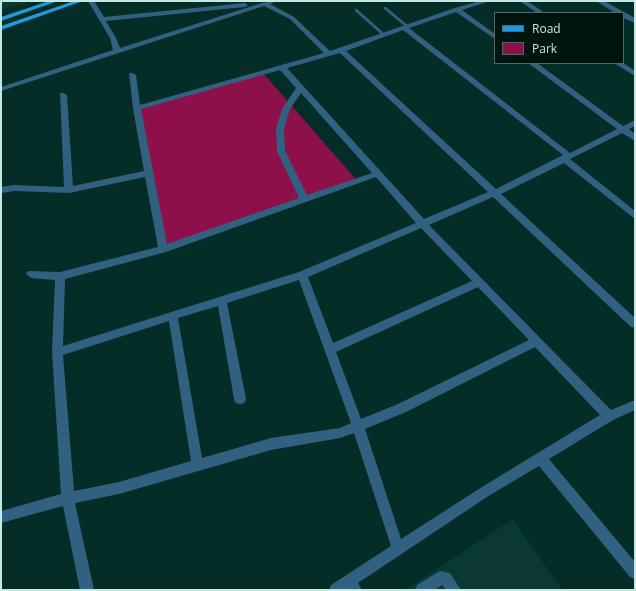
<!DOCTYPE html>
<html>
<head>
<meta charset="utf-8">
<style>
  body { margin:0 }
  #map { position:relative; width:636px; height:591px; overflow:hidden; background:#052d27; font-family:"Open Sans",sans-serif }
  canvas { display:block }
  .frame { position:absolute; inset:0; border:2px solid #c6e8e1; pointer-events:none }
  .legend { position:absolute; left:494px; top:12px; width:130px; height:52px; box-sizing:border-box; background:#001410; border:1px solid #4f6964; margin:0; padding:5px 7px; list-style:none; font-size:12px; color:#c6e8e1 }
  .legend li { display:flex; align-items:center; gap:8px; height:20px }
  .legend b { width:20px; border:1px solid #4f6964 }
</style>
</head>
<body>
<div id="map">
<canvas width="636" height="591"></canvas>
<div class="frame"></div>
<ul class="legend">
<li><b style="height:5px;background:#2399dc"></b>Road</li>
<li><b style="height:11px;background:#8e104b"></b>Park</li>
</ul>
</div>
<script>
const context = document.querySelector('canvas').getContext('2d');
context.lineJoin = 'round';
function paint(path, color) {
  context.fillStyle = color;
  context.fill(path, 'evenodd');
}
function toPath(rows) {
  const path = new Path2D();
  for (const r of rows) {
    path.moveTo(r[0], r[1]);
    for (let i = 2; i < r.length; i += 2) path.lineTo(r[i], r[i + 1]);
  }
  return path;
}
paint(toPath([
  [1,1,31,1,1,10],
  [513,519,562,590,405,590]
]), '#093932');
paint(toPath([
  [264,74,359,183,163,249,137,108]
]), '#8e104b');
paint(toPath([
  [384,7,386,7,409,26,409,28,407,28,384,9,384,7],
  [355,9,357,9,385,34,385,36,383,36,355,11,355,9]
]), '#316181');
paint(toPath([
  [88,1,94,1,104,17,245,3,248,5,245,7,106,21,116,38,120,48,262,3,277,1,270,4,294,17,330,51,455,8,480,1,490,1,462,10,495,34,495,39,456,12,409,28,570,153,617,129,528,63,537,63,623,126,635,120,635,126,629,129,635,134,635,141,622,133,570,159,635,211,635,219,564,163,501,194,635,318,635,328,631,327,493,197,429,225,611,410,635,400,635,410,613,420,549,459,635,562,635,579,630,577,539,466,490,495,358,583,362,590,329,590,331,585,391,546,354,433,340,438,271,450,119,494,75,503,94,590,80,590,63,506,1,523,1,511,61,494,52,352,55,280,31,278,26,274,28,271,60,272,158,247,145,177,69,193,14,191,1,193,1,187,14,185,64,187,60,93,63,93,67,95,73,186,144,171,133,108,129,73,132,73,136,75,140,105,324,53,290,19,264,6,1,91,1,87,113,50,110,38,88,1],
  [403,30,563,155,496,189,346,51,403,30],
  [340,53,488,192,424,219,287,68,340,53],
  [280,70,296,88,282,109,276,129,277,151,299,198,167,244,141,109,280,70],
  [301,93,372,173,307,195,285,151,284,129,290,109,301,93],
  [376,177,416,223,299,272,63,346,65,279,166,252,376,177],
  [421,228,472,281,333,343,308,277,421,228],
  [299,280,351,423,340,428,271,438,202,458,178,318,218,306,234,399,236,403,240,404,244,403,246,399,227,303,299,280],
  [478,287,529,340,398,404,361,419,336,352,478,287],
  [169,321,191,461,119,482,74,491,63,355,169,321],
  [535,347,600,415,482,487,401,539,365,429,406,412,535,347],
  [520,1,527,1,545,13,537,13,520,1],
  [596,1,604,1,635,18,635,23,623,18,623,13,615,13,596,1],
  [614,63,623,63,635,71,635,76,614,63],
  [440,571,450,573,461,590,446,590,442,585,434,590,415,590,417,585,440,571]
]), '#316181');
paint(toPath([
  [49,1,58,1,1,21,1,17,49,1],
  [74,1,83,1,1,30,1,26,74,1]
]), '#2399dc');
</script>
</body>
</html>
